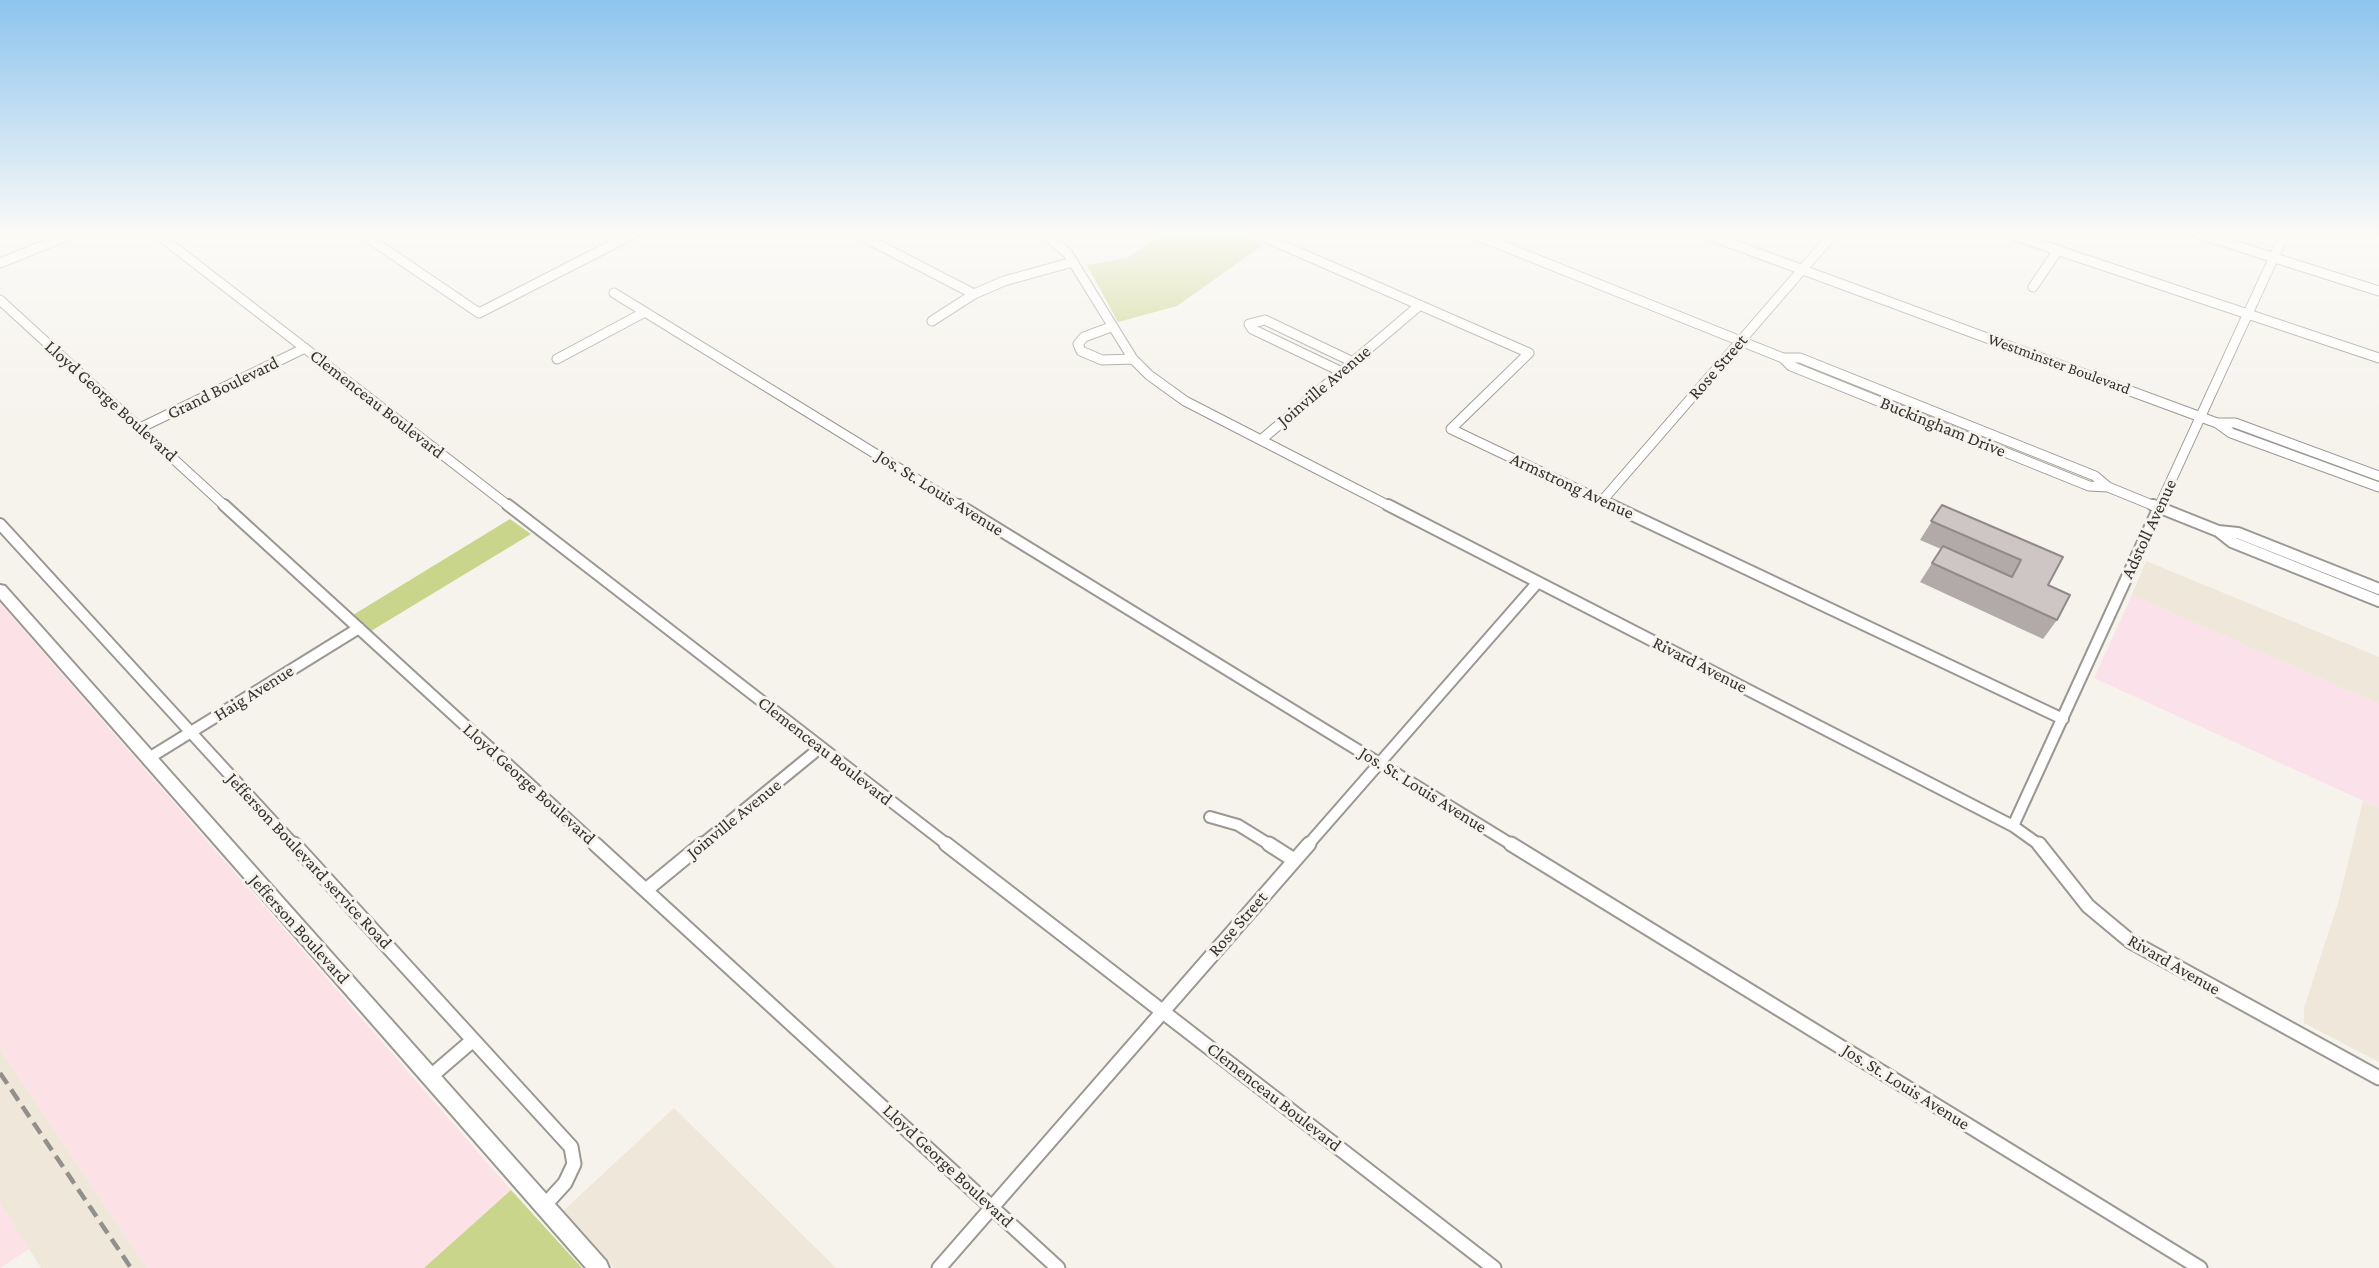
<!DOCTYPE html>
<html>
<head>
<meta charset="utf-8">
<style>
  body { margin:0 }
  canvas { display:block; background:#f6f3ed }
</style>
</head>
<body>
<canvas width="2379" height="1268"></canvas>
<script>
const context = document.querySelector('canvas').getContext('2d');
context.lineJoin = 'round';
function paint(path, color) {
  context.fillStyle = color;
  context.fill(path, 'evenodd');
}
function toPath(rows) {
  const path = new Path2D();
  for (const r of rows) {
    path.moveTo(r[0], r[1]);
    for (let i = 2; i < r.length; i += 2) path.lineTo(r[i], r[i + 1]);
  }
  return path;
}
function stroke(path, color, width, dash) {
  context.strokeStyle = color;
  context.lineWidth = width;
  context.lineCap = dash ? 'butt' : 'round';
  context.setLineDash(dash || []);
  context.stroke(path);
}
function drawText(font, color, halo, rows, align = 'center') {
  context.font = font + ' "Crimson Pro",serif';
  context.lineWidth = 6;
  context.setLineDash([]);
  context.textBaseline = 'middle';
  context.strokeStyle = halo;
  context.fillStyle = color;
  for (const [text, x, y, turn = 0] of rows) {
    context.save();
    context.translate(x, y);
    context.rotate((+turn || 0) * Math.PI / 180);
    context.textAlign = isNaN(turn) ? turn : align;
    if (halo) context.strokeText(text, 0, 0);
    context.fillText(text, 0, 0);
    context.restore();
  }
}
paint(toPath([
  [2146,561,2379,657,2379,704,2132,595],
  [2363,801,2379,808,2379,1062,2304,1023,2304,1008,2338,903],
  [0,1049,147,1268,41,1268,0,1203],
  [674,1108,739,1172,836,1268,614,1268,563,1211]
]), '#eee7da');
paint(toPath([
  [0,603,511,1190,424,1268,147,1268,0,1049],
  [0,1203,29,1249,0,1268]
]), '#fce1e6');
paint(toPath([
  [2132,595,2379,704,2379,808,2094,678]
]), '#fbe1ea');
paint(toPath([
  [1164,233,1237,233,1263,245,1177,306,1118,322,1087,265,1127,258],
  [510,519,531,534,371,631,353,615],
  [511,1190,582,1268,424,1268]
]), '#cad58c');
const minorFar2 = toPath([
  [156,233,510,507],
  [361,233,479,313,635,233],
  [856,233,974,294],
  [1044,233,1068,254,1133,359,1149,375,1185,401,1391,507],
  [1255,233,1529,353,1451,429,1615,507],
  [1471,233,1783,358,1800,358,2095,476,2108,487,2157,507],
  [1703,233,2217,423,2231,433,2379,487],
  [2006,233,2379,358],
  [2196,233,2379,291],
  [0,263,74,233],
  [2033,287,2058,250],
  [614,293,962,507],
  [0,300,226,507],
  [932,321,974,294,1004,281,1073,262],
  [1111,327,1084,337,1078,344,1081,351,1102,360,1133,359],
  [1783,358,1791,366,2089,486,2108,487],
  [557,359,645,312],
  [1342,372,1252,329,1249,324,1265,320,1353,362],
  [2217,423,2235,423,2379,476],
  [140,428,305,348],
  [1261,440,1420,305],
  [1602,501,1834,233],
  [2159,507,2285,233]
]);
const minorFar1 = toPath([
  [224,505,597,846],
  [508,505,949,846],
  [959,505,1514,846],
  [1388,505,2013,826,2041,846],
  [1611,505,2063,719],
  [2153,505,2218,531,2238,533,2379,589],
  [0,524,295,846],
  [2218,531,2232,542,2379,601],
  [149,758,359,628],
  [1210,817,1238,825,1272,846],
  [2013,826,2160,505],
  [700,846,821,747],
  [1307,846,1538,582]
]);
const minor = toPath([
  [294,844,571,1147,574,1164,565,1183,544,1206],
  [595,844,1058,1268],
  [946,844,1494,1268],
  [1269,844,1294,860],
  [1511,844,2200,1268],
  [2039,844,2088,906,2130,941,2379,1078],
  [646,890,702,844],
  [430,1077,473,1040],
  [939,1268,1309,844]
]);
const tertiary = toPath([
  [0,585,5,586,606,1261,609,1268,586,1268,0,599,0,585]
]);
stroke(minorFar2, '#9b9893', 11);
stroke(minorFar1, '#9b9893', 14);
stroke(minor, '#9b9893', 17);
stroke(tertiary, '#9b9893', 4);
stroke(minorFar2, '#fff', 9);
stroke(minorFar1, '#fff', 10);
stroke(minor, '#fff', 13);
paint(tertiary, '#fff');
stroke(toPath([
  [0,1073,131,1268]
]), '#92908c', 4.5, [13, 7]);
paint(toPath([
  [1942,505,2063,557,2048,585,2057,620,2043,639,1920,582,1941,549,1920,540]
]), '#b1aaa9');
const building = toPath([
  [1942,505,2063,557,2048,585,2070,595,2057,620,1932,563,1943,546,2012,577,2021,560,1931,521,1942,505]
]);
paint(building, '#cec6c5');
stroke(building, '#908b8a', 2);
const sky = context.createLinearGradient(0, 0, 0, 411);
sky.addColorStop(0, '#8dc4ee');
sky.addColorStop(0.57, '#fbfaf7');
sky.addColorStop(1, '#fbfaf700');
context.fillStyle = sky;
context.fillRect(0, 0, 2379, 411);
drawText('16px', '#343230', '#f6f3ed', [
  ["Westminster Boulevard",2059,364,20]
]);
drawText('18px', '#343230', '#f6f3ed', [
  ["Rose Street",1718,367,-49],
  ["Joinville Avenue",1324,386,-40],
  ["Grand Boulevard",223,388,-26],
  ["Lloyd George Boulevard",111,401,42],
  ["Clemenceau Boulevard",377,404,38],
  ["Buckingham Drive",1943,427,22],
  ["Armstrong Avenue",1572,486,25],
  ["Jos. St. Louis Avenue",940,493,32],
  ["Adstoll Avenue",2149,529,-65],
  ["Rivard Avenue",1700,665,27],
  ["Haig Avenue",254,693,-32],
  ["Clemenceau Boulevard",825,751,38],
  ["Lloyd George Boulevard",529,784,42],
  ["Jos. St. Louis Avenue",1423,790,32],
  ["Joinville Avenue",734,819,-39],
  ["Jefferson Boulevard service Road",309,861,47],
  ["Rose Street",1238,924,-49],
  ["Jefferson Boulevard",299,929,48],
  ["Rivard Avenue",2174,965,30],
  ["Jos. St. Louis Avenue",1906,1087,32],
  ["Clemenceau Boulevard",1274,1097,38],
  ["Lloyd George Boulevard",948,1166,43]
]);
</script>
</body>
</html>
